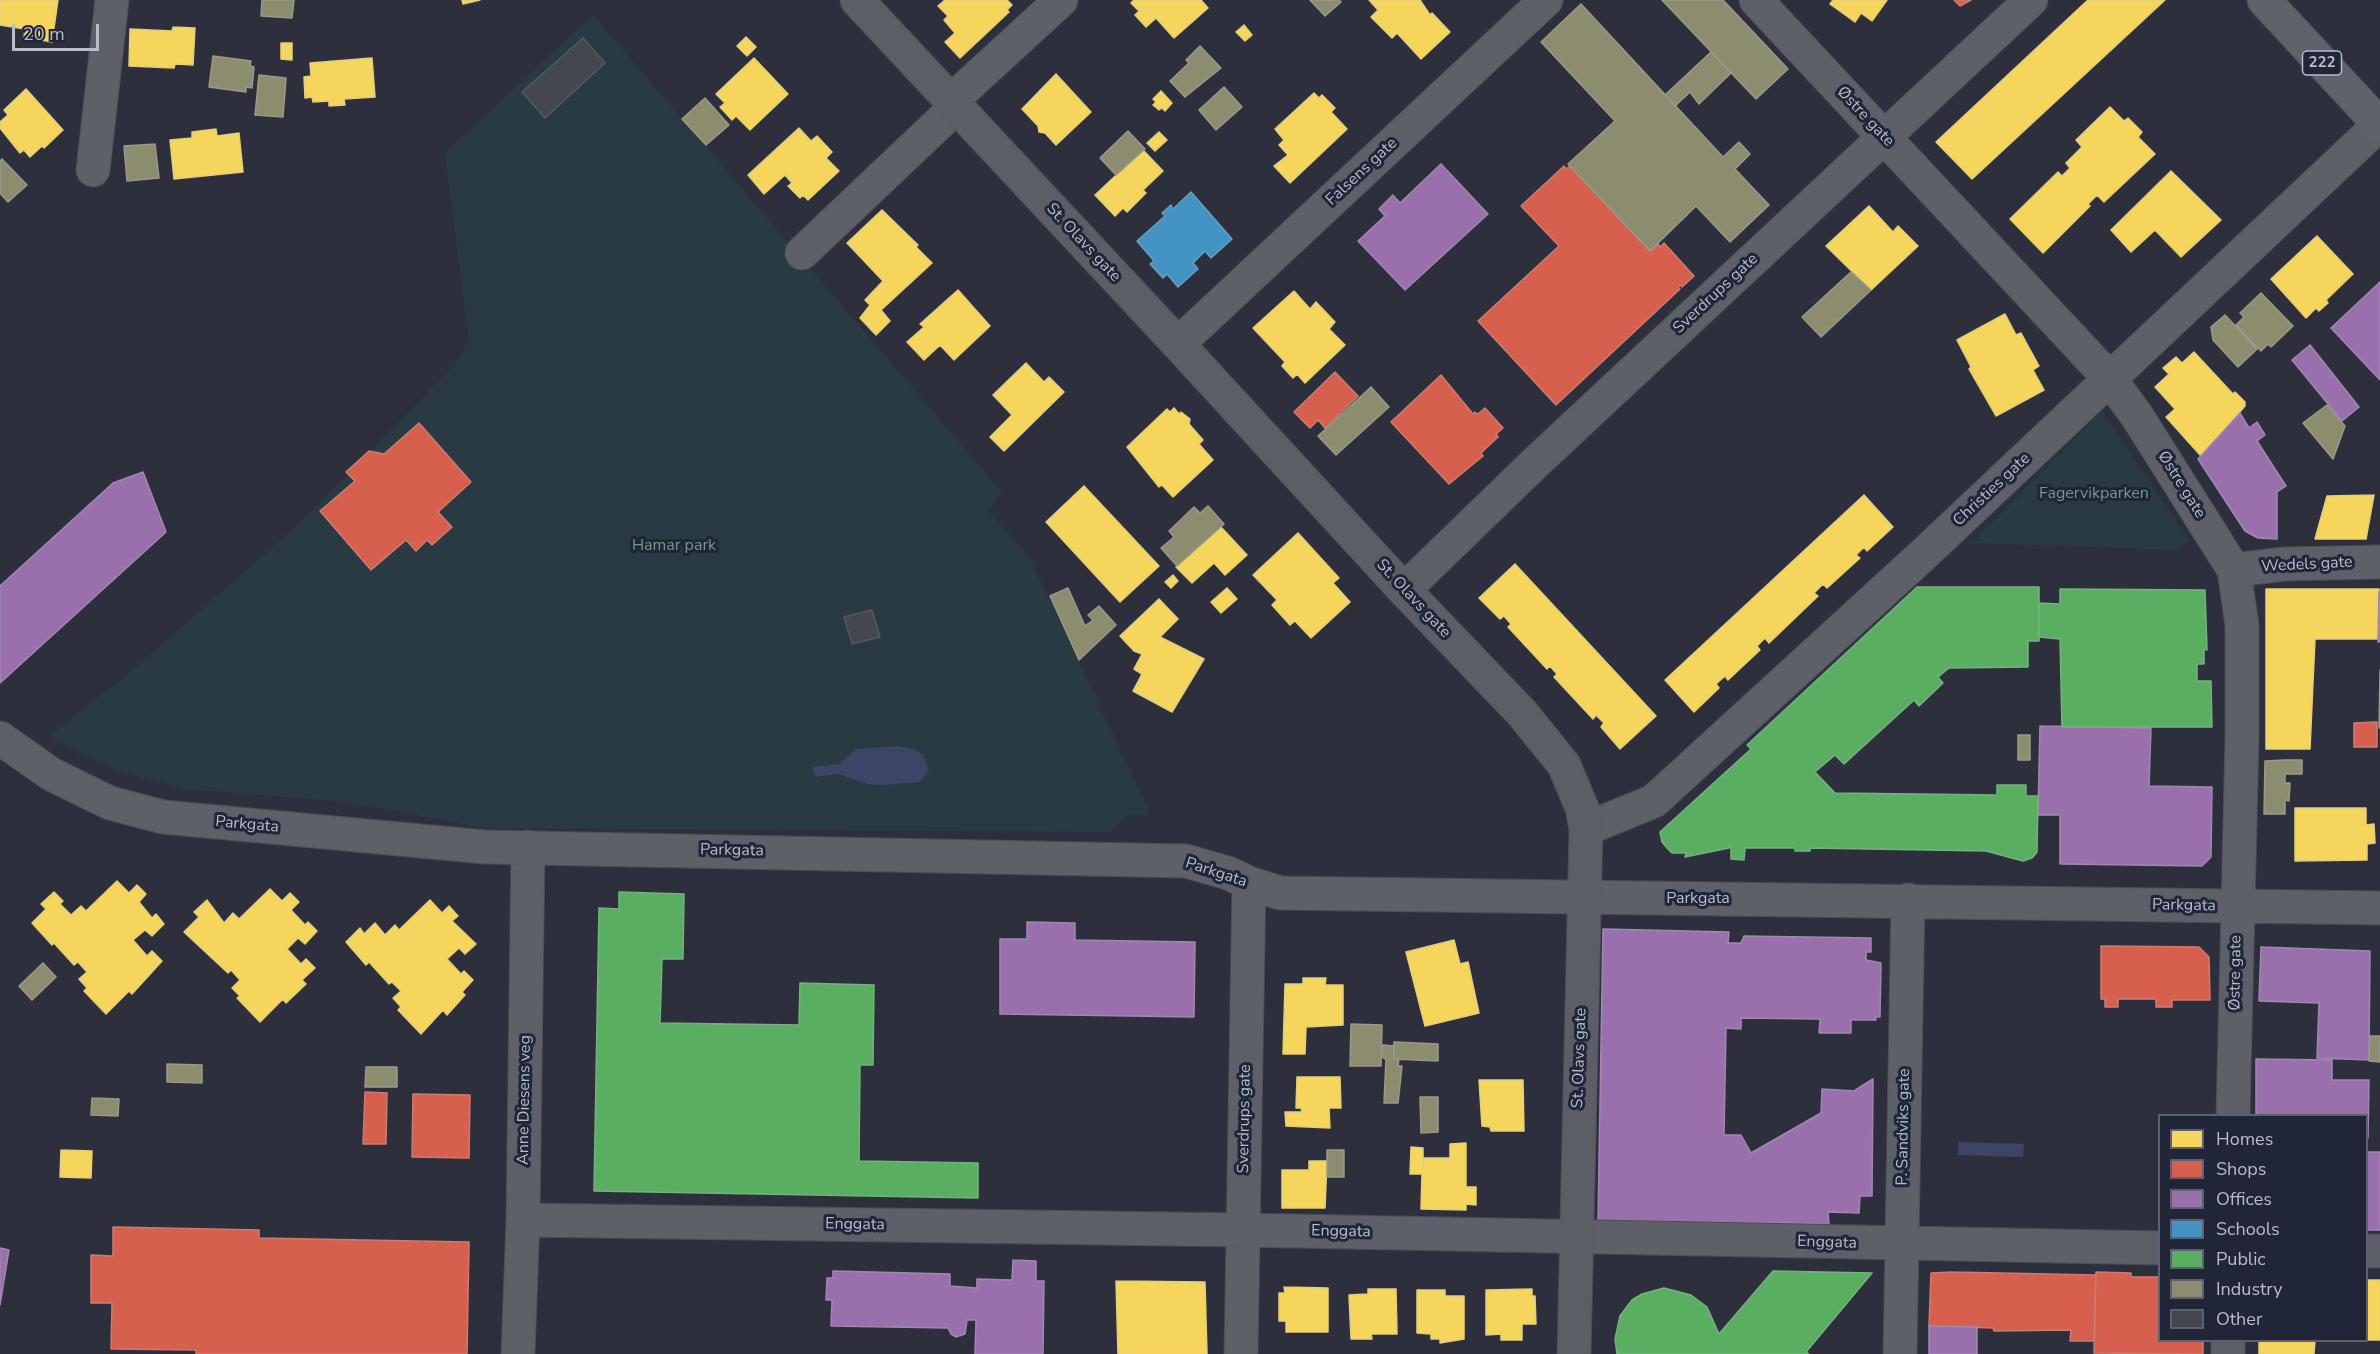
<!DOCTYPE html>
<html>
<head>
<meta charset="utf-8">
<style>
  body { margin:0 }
  #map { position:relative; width:2380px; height:1354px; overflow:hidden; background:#2d303c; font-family:"Nunito Sans",sans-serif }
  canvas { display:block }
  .legend { position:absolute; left:2158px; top:1114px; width:210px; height:228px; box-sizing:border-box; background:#202537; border:2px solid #5d6172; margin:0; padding:8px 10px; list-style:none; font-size:18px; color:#b8bccb }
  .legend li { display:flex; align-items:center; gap:12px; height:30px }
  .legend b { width:30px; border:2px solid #5d6172 }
  .scale { position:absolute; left:12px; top:24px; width:87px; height:27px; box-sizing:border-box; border:3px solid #b8bccb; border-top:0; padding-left:8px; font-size:18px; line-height:21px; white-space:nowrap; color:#b8bccb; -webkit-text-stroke:4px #202537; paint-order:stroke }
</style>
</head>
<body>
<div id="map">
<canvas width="2380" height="1354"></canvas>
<ul class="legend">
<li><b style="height:16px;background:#f6d55c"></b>Homes</li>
<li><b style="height:16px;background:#d6604d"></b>Shops</li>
<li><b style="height:16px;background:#9970ab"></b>Offices</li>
<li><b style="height:16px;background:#4393c3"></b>Schools</li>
<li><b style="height:16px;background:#5aae61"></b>Public</li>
<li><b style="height:16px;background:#8c8c6e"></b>Industry</li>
<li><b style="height:16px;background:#444650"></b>Other</li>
</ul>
<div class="scale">20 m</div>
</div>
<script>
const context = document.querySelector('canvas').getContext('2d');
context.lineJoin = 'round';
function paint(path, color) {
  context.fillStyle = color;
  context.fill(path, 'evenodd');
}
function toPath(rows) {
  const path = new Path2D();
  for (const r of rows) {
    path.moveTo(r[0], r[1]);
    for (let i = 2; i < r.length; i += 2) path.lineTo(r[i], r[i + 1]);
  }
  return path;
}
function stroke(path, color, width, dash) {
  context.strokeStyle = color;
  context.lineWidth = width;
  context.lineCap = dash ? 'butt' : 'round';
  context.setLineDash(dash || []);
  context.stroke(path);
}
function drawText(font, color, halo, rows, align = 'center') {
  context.font = font + ' "Nunito Sans",sans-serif';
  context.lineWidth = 6;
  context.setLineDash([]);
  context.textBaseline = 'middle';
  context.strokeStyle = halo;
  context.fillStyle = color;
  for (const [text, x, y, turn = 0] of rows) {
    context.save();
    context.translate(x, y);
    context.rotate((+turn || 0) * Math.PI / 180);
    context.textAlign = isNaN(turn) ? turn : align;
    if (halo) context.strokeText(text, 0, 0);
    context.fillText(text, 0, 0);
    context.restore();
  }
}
paint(toPath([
  [593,15,1002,492,988,511,1029,556,1151,815,1128,815,1111,832,486,828,348,802,187,789,120,772,79,754,50,735,121,680,299,524,454,366,469,340,445,153],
  [2102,411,2190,541,2178,550,1972,543]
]), '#2a3a42');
paint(toPath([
  [899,746,916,750,923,755,929,770,920,782,883,785,867,784,839,774,815,777,813,767,839,764,856,749],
  [1958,1142,2024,1144,2023,1157,1958,1155]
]), '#3c4566');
const homes = toPath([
  [0,0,58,0,52,42,24,37,25,29,0,25,0,0],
  [462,0,480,0,463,4,462,0],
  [945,0,1007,0,1012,5,1007,10,1009,12,960,58,945,42,955,33,944,20,948,16,938,6,945,0],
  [1134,0,1201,0,1208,8,1174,38,1156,18,1146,27,1135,15,1139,11,1131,3,1134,0],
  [1369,0,1420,0,1430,15,1432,13,1450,32,1421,59,1397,33,1392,38,1371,17,1378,10,1369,0],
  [1833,0,1887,0,1872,21,1861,13,1855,22,1830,4,1833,0],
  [2088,0,2165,0,1972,179,1936,142,2088,0],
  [1244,25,1252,35,1245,41,1236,32,1244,25],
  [173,27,195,28,193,65,175,64,174,68,129,66,130,29,172,31,173,27],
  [746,37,756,47,747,56,737,46,746,37],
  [281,43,292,43,292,60,281,59,281,43],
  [372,58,375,97,344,99,345,105,329,106,329,101,313,102,312,97,305,98,304,77,311,76,310,63,372,58],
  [754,58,788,94,750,130,736,116,732,120,720,107,725,103,716,94,754,58],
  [1056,74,1091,112,1056,145,1045,133,1039,132,1038,126,1022,109,1056,74],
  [26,89,63,130,44,148,42,146,30,157,24,150,20,153,0,128,0,122,8,115,4,110,26,89],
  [1161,91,1172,103,1165,111,1162,108,1159,110,1153,105,1156,102,1153,99,1161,91],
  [1314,93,1319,98,1322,95,1335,108,1331,112,1347,129,1290,183,1274,166,1288,155,1279,145,1284,140,1275,129,1314,93],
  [2110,107,2124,121,2128,118,2142,132,2138,137,2155,154,2104,202,2097,195,2088,204,2090,206,2043,253,2010,219,2058,172,2062,176,2070,168,2066,163,2082,147,2076,140,2110,107],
  [799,128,811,141,817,136,832,152,826,158,839,171,808,200,803,195,800,198,788,186,792,183,785,175,764,194,748,175,799,128],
  [216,129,217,136,239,133,243,172,174,179,170,140,192,138,192,132,216,129],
  [1159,132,1167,140,1155,151,1147,143,1159,132],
  [1143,150,1163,171,1143,190,1146,193,1127,212,1123,208,1115,216,1095,195,1143,150],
  [2171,171,2221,220,2181,257,2155,230,2131,252,2111,230,2171,171],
  [1869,206,1893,232,1898,226,1918,246,1871,290,1826,246,1869,206],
  [882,210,918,245,916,247,932,263,881,310,890,321,876,335,860,318,870,305,865,300,883,281,847,243,882,210],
  [2317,236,2353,274,2326,300,2328,303,2319,311,2316,308,2306,318,2271,279,2317,236],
  [958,290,990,326,954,360,940,345,924,360,907,342,924,327,920,324,958,290],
  [1294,291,1310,309,1316,302,1335,322,1329,329,1345,345,1305,383,1297,374,1293,378,1282,366,1285,362,1253,328,1294,291],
  [2005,314,2016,335,2021,333,2039,366,2033,370,2044,390,1996,416,1969,369,1971,367,1957,340,2005,314],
  [2194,352,2233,394,2235,392,2245,402,2245,406,2201,456,2166,417,2175,409,2155,387,2169,374,2163,368,2176,357,2182,363,2194,352],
  [1026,363,1044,382,1049,377,1064,392,1004,451,990,437,1012,415,993,395,1026,363],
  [1174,408,1179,414,1181,412,1190,419,1189,424,1203,440,1199,444,1213,460,1173,497,1162,485,1159,487,1127,447,1167,409,1170,412,1174,408],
  [1084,486,1159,566,1120,602,1046,522,1084,486],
  [1864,495,1893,527,1867,551,1864,547,1856,555,1860,558,1827,588,1823,584,1814,593,1818,596,1769,643,1765,638,1757,646,1760,650,1728,680,1725,676,1716,684,1719,688,1694,712,1665,680,1864,495],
  [2374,495,2366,539,2315,539,2327,496,2374,495],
  [1220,526,1247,555,1225,575,1214,563,1192,583,1176,567,1220,526],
  [1298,533,1339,578,1333,583,1350,602,1311,638,1295,621,1290,625,1272,605,1277,600,1253,575,1298,533],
  [1515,564,1656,716,1620,749,1601,727,1604,723,1596,715,1593,719,1554,677,1557,674,1550,666,1547,669,1508,627,1511,624,1504,616,1500,619,1479,598,1515,564],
  [1173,575,1178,581,1171,588,1165,582,1173,575],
  [1227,588,1237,599,1221,613,1211,602,1227,588],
  [2266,589,2379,589,2378,639,2315,639,2310,749,2266,749,2266,589],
  [1159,599,1178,619,1160,637,1204,659,1172,712,1133,691,1142,674,1134,669,1142,654,1134,651,1120,636,1159,599],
  [2295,808,2366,808,2366,825,2374,824,2375,843,2367,844,2367,860,2295,861,2295,808],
  [117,881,129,893,137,885,146,894,139,902,152,918,156,914,164,924,152,936,145,930,133,940,147,956,152,951,162,961,132,994,129,991,106,1014,84,991,87,988,79,979,87,972,78,962,74,965,54,943,52,945,32,923,46,909,41,904,54,892,63,901,60,904,71,915,81,906,86,911,117,881],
  [270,889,282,901,290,893,299,902,291,910,305,925,308,922,317,931,305,944,298,938,287,949,301,964,306,959,315,968,302,980,306,984,286,1003,283,999,260,1022,237,998,240,996,232,988,240,980,231,970,228,973,184,932,199,917,194,912,207,900,224,923,233,913,239,919,270,889],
  [430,900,442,913,449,906,458,916,452,921,476,944,465,954,459,948,447,959,461,974,464,971,473,980,462,992,465,995,447,1015,443,1010,421,1034,398,1010,401,1007,393,998,401,991,392,982,389,984,369,962,366,965,346,942,360,928,364,934,375,923,385,935,395,925,399,930,430,900],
  [1454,940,1460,964,1468,962,1479,1013,1425,1026,1406,952,1454,940],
  [1303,978,1326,978,1325,985,1343,985,1343,1025,1306,1027,1305,1054,1283,1054,1285,984,1303,984,1303,978],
  [1297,1077,1340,1077,1341,1108,1329,1108,1330,1128,1286,1126,1285,1112,1302,1112,1301,1108,1296,1108,1297,1077],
  [1479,1080,1523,1080,1524,1131,1491,1131,1490,1127,1482,1126,1479,1080],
  [1466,1143,1466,1187,1476,1187,1476,1205,1466,1204,1466,1210,1421,1209,1422,1174,1410,1174,1411,1147,1423,1148,1423,1168,1424,1158,1450,1158,1450,1144,1466,1143],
  [61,1150,92,1151,91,1178,60,1177,61,1150],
  [1309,1161,1327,1161,1325,1208,1282,1208,1282,1170,1309,1170,1309,1161],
  [2366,1280,2380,1280,2380,1340,2366,1340,2366,1280],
  [1116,1281,1205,1282,1207,1354,1118,1354,1116,1281],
  [1284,1287,1328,1288,1328,1332,1286,1332,1286,1321,1279,1321,1279,1293,1285,1293,1284,1287],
  [1368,1289,1396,1289,1397,1334,1371,1334,1372,1339,1351,1339,1349,1295,1368,1294,1368,1289],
  [1532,1289,1532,1296,1535,1296,1536,1324,1522,1324,1522,1340,1501,1340,1501,1334,1486,1335,1486,1290,1532,1289],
  [1417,1290,1445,1290,1445,1296,1464,1296,1464,1339,1440,1343,1440,1339,1431,1339,1431,1334,1417,1333,1417,1290],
  [2259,1340,2315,1340,2314,1354,2259,1354,2259,1340]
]);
paint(homes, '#f6d55c');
stroke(homes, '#e3ce7d', 1.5);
const shops = toPath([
  [1954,0,1971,0,1960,6,1954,0],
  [1564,166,1566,169,1570,166,1650,251,1658,244,1660,247,1664,243,1694,276,1682,287,1680,285,1678,287,1680,289,1556,405,1478,321,1559,246,1521,206,1564,166],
  [1335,372,1358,396,1325,428,1318,420,1310,428,1294,412,1335,372],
  [1441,375,1473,414,1475,412,1478,414,1485,408,1503,428,1496,434,1498,437,1481,453,1483,456,1449,484,1391,422,1441,375],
  [419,423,471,482,438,512,452,527,432,545,427,540,416,551,406,540,371,570,320,511,355,481,346,472,369,451,384,454,419,423],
  [2377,722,2377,747,2354,747,2354,723,2377,722],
  [2101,946,2199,947,2209,957,2210,1000,2172,1000,2172,1007,2156,1007,2156,999,2118,999,2118,1007,2105,1007,2105,999,2101,999,2101,946],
  [365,1092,387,1093,386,1144,363,1144,365,1092],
  [413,1094,470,1095,469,1158,412,1157,413,1094],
  [113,1227,259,1230,259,1238,469,1242,467,1354,196,1354,196,1350,111,1349,112,1303,91,1303,91,1255,113,1256,113,1227],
  [1953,1272,2096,1275,2094,1341,2070,1341,2071,1330,1994,1331,1993,1328,1929,1326,1931,1273,1953,1272],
  [2096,1272,2131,1273,2131,1277,2160,1277,2160,1340,2203,1340,2203,1354,2094,1353,2096,1272]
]);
paint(shops, '#d6604d');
stroke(shops, '#cd7c73', 1.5);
const offices = toPath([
  [1441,164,1488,214,1405,290,1358,241,1385,216,1379,209,1393,195,1400,203,1441,164],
  [2380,282,2380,380,2331,328,2380,282],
  [2310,345,2359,407,2342,421,2292,360,2310,345],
  [2240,413,2249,428,2257,422,2265,435,2257,441,2286,486,2277,492,2277,539,2258,538,2245,531,2198,459,2240,413],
  [143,472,166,532,0,683,0,586,113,483,143,472],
  [2379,591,2380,642,2378,642,2378,639,2379,591],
  [2040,726,2151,728,2149,786,2212,787,2211,857,2202,866,2060,864,2060,815,2038,815,2040,726],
  [1027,922,1075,923,1075,940,1195,942,1194,1017,1000,1014,1000,939,1027,939,1027,922],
  [1603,929,1729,932,1728,943,1741,943,1744,936,1871,938,1871,952,1866,952,1866,960,1881,963,1880,1017,1875,1017,1876,1020,1851,1020,1851,1033,1819,1033,1820,1019,1741,1018,1741,1029,1726,1028,1724,1135,1741,1135,1751,1153,1821,1113,1822,1089,1854,1091,1873,1079,1872,1196,1860,1196,1859,1213,1828,1212,1829,1224,1598,1220,1603,929],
  [2261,947,2370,951,2369,1060,2317,1058,2319,1003,2259,1001,2261,947],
  [2256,1059,2332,1060,2332,1080,2369,1080,2368,1138,2366,1116,2256,1116,2256,1059],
  [2366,1152,2380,1152,2380,1230,2366,1230,2366,1152],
  [0,1248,9,1250,0,1305,0,1248],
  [1013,1260,1036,1261,1036,1281,1044,1281,1043,1354,975,1354,976,1320,967,1320,965,1334,956,1337,951,1334,948,1328,831,1326,832,1300,826,1300,827,1278,833,1278,833,1271,950,1274,950,1286,977,1288,977,1279,1012,1280,1013,1260],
  [1929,1326,1977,1327,1977,1354,1929,1354,1929,1326]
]);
paint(offices, '#9970ab');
stroke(offices, '#a287b5', 1.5);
const schools = toPath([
  [1191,192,1232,239,1211,258,1205,251,1193,263,1198,269,1178,287,1167,274,1163,278,1150,264,1154,261,1137,241,1165,216,1162,213,1171,205,1173,209,1191,192]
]);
paint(schools, '#4393c3');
stroke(schools, '#669fc5', 1.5);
const public = toPath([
  [1917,587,2039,587,2039,641,2028,641,2028,667,1949,668,1938,677,1943,683,1919,706,1914,700,1844,764,1835,755,1815,772,1835,793,1997,795,1997,785,2026,785,2026,796,2038,796,2037,852,2032,858,2023,861,1986,851,1810,848,1810,851,1795,851,1795,848,1745,848,1744,860,1731,859,1731,845,1729,848,1685,857,1686,853,1672,853,1667,848,1662,842,1660,832,1751,749,1747,745,1917,587],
  [2060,589,2205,590,2207,650,2204,649,2204,664,2197,664,2197,681,2211,681,2212,727,2062,727,2060,639,2039,637,2039,603,2060,604,2060,589],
  [619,892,684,894,683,959,662,959,660,1023,799,1025,800,983,874,985,873,1065,860,1065,859,1161,978,1163,978,1198,594,1191,599,908,619,909,619,892],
  [1773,1271,1872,1273,1806,1352,1809,1354,1617,1354,1615,1339,1620,1316,1632,1300,1642,1294,1664,1288,1691,1295,1707,1307,1719,1334,1773,1271]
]);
paint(public, '#5aae61');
stroke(public, '#76b281', 1.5);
const industry = toPath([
  [262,0,294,0,292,18,261,16,262,0],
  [1310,0,1339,0,1341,2,1325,16,1310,0],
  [1662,0,1723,0,1788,69,1756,99,1662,0],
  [1581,4,1723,157,1739,142,1750,154,1735,169,1769,205,1730,242,1696,206,1650,251,1568,164,1615,121,1541,42,1581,4],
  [1200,46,1221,68,1185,97,1170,81,1189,63,1186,60,1200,46],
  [1711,52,1731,73,1699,104,1690,92,1675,106,1665,95,1711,52],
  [213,56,251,61,250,66,254,67,252,88,246,87,246,92,209,87,213,56],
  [259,75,286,78,283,117,255,115,259,75],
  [1224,87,1242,107,1216,130,1199,110,1224,87],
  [705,98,729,125,706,145,682,119,705,98],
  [1128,131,1145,149,1116,175,1100,158,1128,131],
  [155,144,159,178,127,181,124,146,155,144],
  [2,159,27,185,8,202,0,193,0,161,2,159],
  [1851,272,1871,290,1821,337,1802,317,1851,272],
  [2261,293,2293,326,2271,347,2268,344,2261,351,2236,325,2244,317,2240,313,2261,293],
  [2225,315,2257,349,2238,367,2213,340,2211,327,2225,315],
  [1371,387,1389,407,1336,455,1318,436,1371,387],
  [2327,405,2345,426,2333,459,2303,423,2327,405],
  [1208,506,1224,524,1177,566,1161,548,1174,537,1169,531,1194,507,1200,513,1208,506],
  [1068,588,1085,626,1093,620,1088,615,1099,606,1116,625,1079,660,1050,596,1068,588],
  [2380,670,2380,728,2379,728,2380,670],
  [2018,735,2030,735,2030,760,2018,760,2018,735],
  [2284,760,2302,760,2302,774,2285,774,2285,783,2290,783,2289,801,2285,800,2285,814,2264,814,2265,761,2284,760],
  [43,963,56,977,32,1000,19,986,43,963],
  [1351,1024,1382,1025,1381,1066,1350,1066,1351,1024],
  [2370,1036,2380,1036,2380,1062,2369,1061,2370,1036],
  [1394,1042,1438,1044,1438,1061,1394,1059,1394,1042],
  [1383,1045,1394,1046,1394,1059,1399,1059,1398,1066,1402,1066,1398,1103,1384,1103,1386,1059,1383,1058,1383,1045],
  [167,1064,202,1065,202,1083,167,1082,167,1064],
  [366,1067,397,1067,397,1087,365,1087,366,1067],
  [1420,1097,1438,1097,1438,1132,1421,1133,1420,1097],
  [92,1098,119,1099,118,1116,91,1115,92,1098],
  [1327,1150,1344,1150,1344,1177,1327,1177,1327,1150]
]);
paint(industry, '#8c8c6e');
stroke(industry, '#999a8a', 1.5);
const building = toPath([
  [583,38,605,63,545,118,522,92,583,38],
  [872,610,880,637,852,644,844,617,872,610]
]);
paint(building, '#444650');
stroke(building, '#555863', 1.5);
const street = toPath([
  [1756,0,2109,378,2137,416,2234,570,2242,625,2242,738,2233,1116],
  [951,101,1061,0],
  [93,170,112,0],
  [802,253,956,107],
  [1178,344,1546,0],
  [2234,570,2285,564,2380,562],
  [1404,590,1533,465,2031,0],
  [0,738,51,774,110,803,163,817,485,847,1186,861,1228,873,1249,883,1280,893,2380,908],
  [1586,829,1654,801,1925,553,2379,125],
  [523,1220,1244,1230,2160,1248],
  [2366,1251,2380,1251],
  [518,1354,523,1220,528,847],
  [1241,1354,1249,883],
  [1900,1354,1908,900],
  [2228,1354,2228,1340]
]);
const secondary = toPath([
  [857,0,1178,344,1404,590,1522,713,1564,765,1582,808,1586,829,1574,1354]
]);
const primary = toPath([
  [2264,0,2380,125]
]);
stroke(street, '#494c55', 35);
stroke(secondary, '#494c55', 35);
stroke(primary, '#4b4d58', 35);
stroke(street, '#5d6069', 33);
stroke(secondary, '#5c5e67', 33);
stroke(primary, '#5f626b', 33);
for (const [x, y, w] of [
  [2322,63,39]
]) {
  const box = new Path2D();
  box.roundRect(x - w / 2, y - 12, w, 24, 4.5);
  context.fillStyle = '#202537';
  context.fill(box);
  stroke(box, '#b8bccb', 1.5);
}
drawText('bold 15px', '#b8bccb', null, [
  ["222",2322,63]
]);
drawText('16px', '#b8bccb', '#202537', [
  ["Østre gate",1865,117,47],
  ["Falsens gate",1362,172,-43],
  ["St. Olavs gate",1083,243,47],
  ["Sverdrups gate",1716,294,-43],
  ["Østre gate",2181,485,58],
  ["Christies gate",1992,490,-43],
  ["Wedels gate",2307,565,-3],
  ["St. Olavs gate",1413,599,47],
  ["Parkgata",247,825,5],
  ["Parkgata",732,851,1],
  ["Parkgata",1216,873,18],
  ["Parkgata",1698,899],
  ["Parkgata",2184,906,1],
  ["Østre gate",2236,973,-89],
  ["St. Olavs gate",1580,1058,-88],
  ["Anne Diesens veg",525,1100,-89],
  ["Sverdrups gate",1245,1119,-89],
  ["P. Sandviks gate",1904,1127,-89],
  ["Enggata",855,1225,1],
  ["Enggata",1341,1232,1],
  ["Enggata",1827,1243,2]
]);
drawText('16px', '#709c82', '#202537', [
  ["Fagervikparken",2094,494],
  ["Hamar park",674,546]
]);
</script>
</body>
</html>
